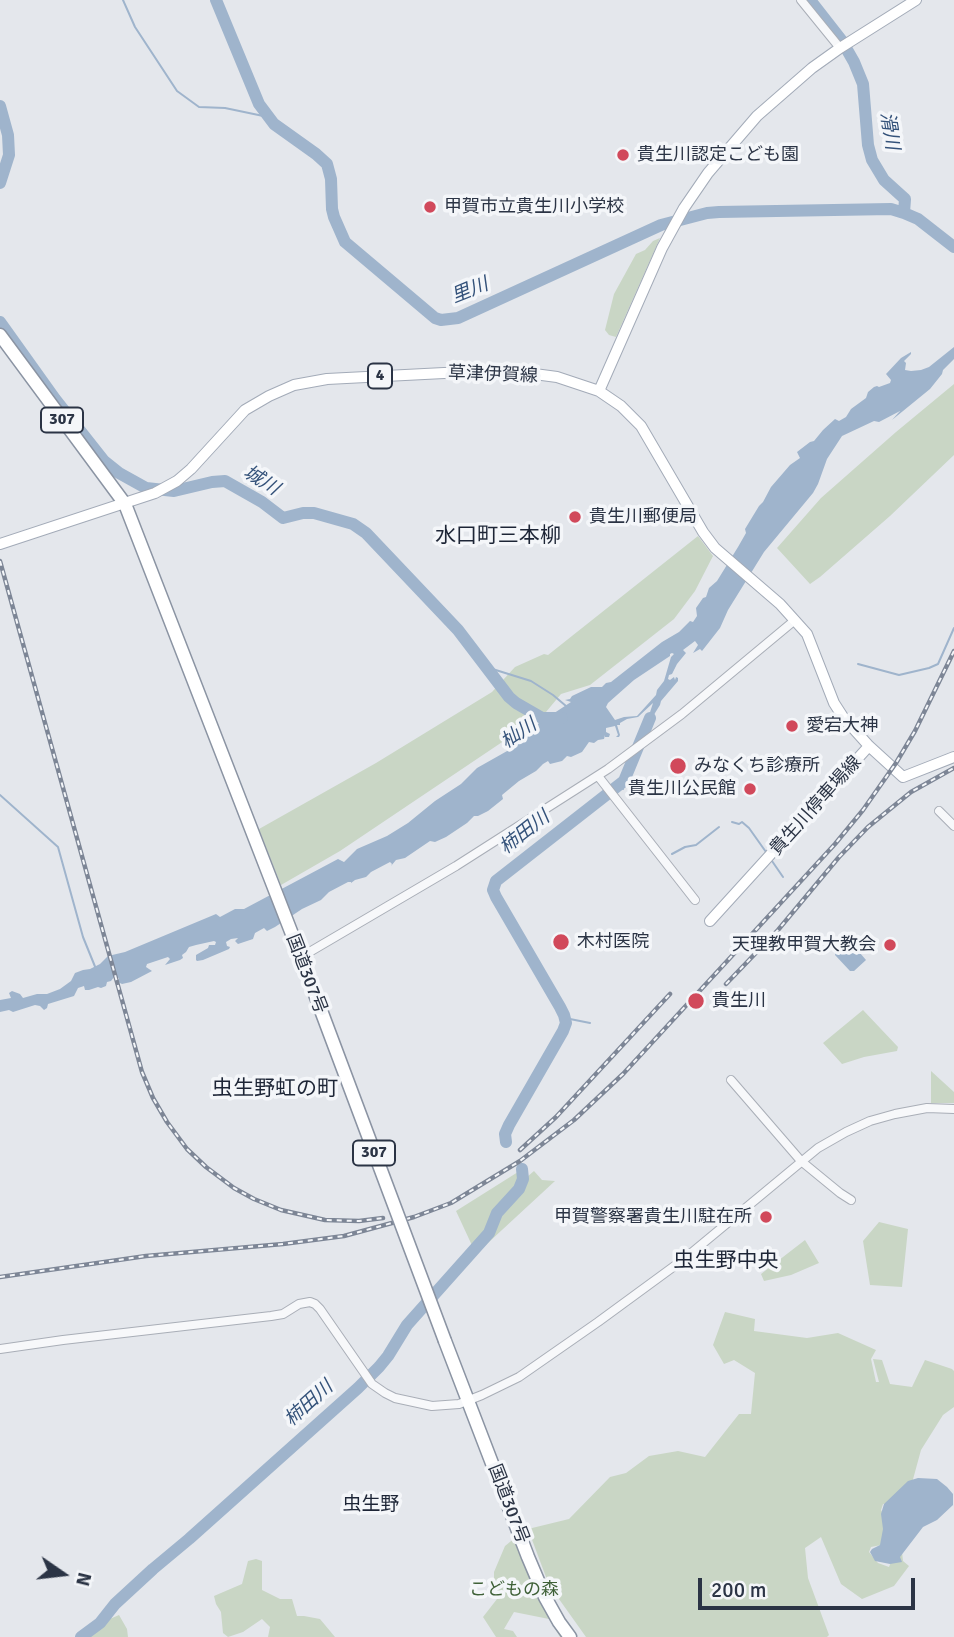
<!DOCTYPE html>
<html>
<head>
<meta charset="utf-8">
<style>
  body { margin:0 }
  #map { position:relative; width:954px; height:1637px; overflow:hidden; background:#e4e7ec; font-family:Signika,sans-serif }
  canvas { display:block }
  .north { position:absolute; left:28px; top:1539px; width:70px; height:70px; -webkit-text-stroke:5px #f4f6f9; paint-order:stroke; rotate:104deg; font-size:19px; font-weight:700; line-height:28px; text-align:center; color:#2b3445 }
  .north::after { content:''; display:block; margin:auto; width:24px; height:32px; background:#2b3445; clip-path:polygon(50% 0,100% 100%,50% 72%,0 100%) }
  .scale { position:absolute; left:698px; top:1578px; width:217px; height:32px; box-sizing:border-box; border:4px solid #2b3445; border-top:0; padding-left:9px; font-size:21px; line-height:24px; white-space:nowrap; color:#2b3445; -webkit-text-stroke:5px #f4f6f9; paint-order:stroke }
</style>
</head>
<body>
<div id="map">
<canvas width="954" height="1637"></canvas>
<div class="north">N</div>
<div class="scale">200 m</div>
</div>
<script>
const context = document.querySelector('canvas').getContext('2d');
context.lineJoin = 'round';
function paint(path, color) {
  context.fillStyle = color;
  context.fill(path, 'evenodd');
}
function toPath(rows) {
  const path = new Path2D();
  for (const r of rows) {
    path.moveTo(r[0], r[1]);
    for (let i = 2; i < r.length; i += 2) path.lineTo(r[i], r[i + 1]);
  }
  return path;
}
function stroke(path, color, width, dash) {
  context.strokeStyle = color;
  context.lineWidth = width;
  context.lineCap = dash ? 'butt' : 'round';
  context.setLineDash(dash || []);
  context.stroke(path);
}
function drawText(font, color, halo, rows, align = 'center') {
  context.font = font + ' Signika,"Noto Sans JP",sans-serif';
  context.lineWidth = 7;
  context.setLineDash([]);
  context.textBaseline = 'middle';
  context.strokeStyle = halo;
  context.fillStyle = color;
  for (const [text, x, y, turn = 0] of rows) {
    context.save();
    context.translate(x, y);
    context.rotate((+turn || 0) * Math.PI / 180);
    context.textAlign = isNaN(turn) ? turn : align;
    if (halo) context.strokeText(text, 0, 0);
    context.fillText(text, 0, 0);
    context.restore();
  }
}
paint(toPath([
  [660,238,616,337,609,335,605,330,614,294,636,254,645,250,653,241],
  [954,384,954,455,890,516,820,577,810,584,777,548,821,498,896,432],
  [698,536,713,556,695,591,674,619,590,685,561,694,546,712,532,722,340,851,281,885,259,829,376,763,492,692,515,667,544,654,548,655],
  [863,1010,898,1047,897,1051,864,1057,842,1064,823,1043],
  [931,1071,954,1092,954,1103,931,1103],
  [534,1171,542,1180,555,1181,476,1254,456,1211,518,1172,527,1177],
  [879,1222,908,1229,902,1287,870,1285,863,1241],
  [805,1240,819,1263,791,1275,764,1281,761,1274],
  [725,1312,755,1319,754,1331,807,1338,838,1333,876,1350,871,1359,876,1382,879,1382,873,1359,882,1360,890,1384,912,1387,925,1360,952,1369,954,1371,954,1407,943,1415,921,1450,909,1494,894,1503,883,1504,881,1510,887,1521,881,1545,871,1547,869,1552,878,1563,889,1567,891,1562,902,1552,903,1561,909,1566,894,1586,862,1599,841,1584,821,1537,805,1548,808,1578,829,1635,827,1637,586,1637,549,1585,528,1529,569,1519,610,1477,626,1473,649,1456,678,1451,705,1457,739,1414,751,1414,755,1373,734,1360,724,1364,713,1345],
  [516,1537,535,1594,564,1637,560,1637,549,1619,514,1612,504,1629,513,1631,517,1637,496,1637,483,1617,497,1599,494,1586,494,1572,505,1546],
  [256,1559,262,1561,262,1590,280,1599,292,1599,297,1616,304,1616,320,1619,335,1637,268,1637,270,1627,262,1619,243,1632,228,1637,223,1633,221,1612,216,1604,214,1596,242,1584,248,1561],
  [119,1615,127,1629,128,1637,85,1637,103,1622]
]), '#c9d6c5');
paint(toPath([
  [954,347,954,359,943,370,942,374,930,389,892,420,900,411,879,422,874,421,842,436,827,459,818,484,813,493,764,552,728,610,720,628,702,651,700,649,693,653,698,645,695,641,683,650,686,653,677,664,672,674,669,675,668,679,670,680,674,677,675,680,676,677,678,678,678,681,661,701,660,705,655,713,646,732,643,734,653,703,638,717,627,719,620,723,620,725,617,725,620,735,619,737,616,737,618,735,615,726,606,728,606,732,610,734,609,737,605,737,605,735,604,739,598,740,594,743,589,742,582,752,571,757,567,756,562,761,550,764,548,761,543,764,536,771,519,781,502,795,503,799,488,811,478,816,474,816,467,823,446,837,435,842,430,841,405,858,396,860,391,866,392,864,390,862,371,872,366,877,355,880,351,883,351,882,348,882,329,892,321,900,302,909,275,927,267,931,264,928,255,933,253,939,238,944,235,941,238,938,231,939,226,942,227,946,230,947,229,949,203,960,197,961,196,960,196,955,208,948,209,945,215,945,216,942,214,941,196,945,189,947,186,952,182,955,183,958,180,960,165,965,170,959,168,957,147,964,146,967,152,971,131,982,122,984,118,982,119,978,114,977,111,981,107,982,106,986,101,988,98,987,89,990,85,990,84,986,78,988,74,996,48,1004,47,1008,44,1010,40,1006,35,1005,13,1012,9,1010,0,1012,0,1000,11,998,9,993,12,991,20,994,23,998,37,994,47,994,60,989,71,981,75,973,83,970,90,969,100,964,108,956,125,952,216,914,220,917,235,909,244,909,338,859,344,862,357,849,387,836,408,823,435,801,461,784,477,768,516,746,539,723,571,702,565,700,570,699,572,696,591,687,602,687,606,683,611,682,662,642,679,632,690,621,693,622,697,616,696,608,703,598,706,597,709,588,717,581,738,547,746,533,745,529,759,506,763,502,771,487,790,465,800,458,797,452,810,442,814,441,823,430,835,419,839,421,846,417,851,409,866,398,868,392,874,387,877,386,879,387,890,383,891,380,886,374,901,358,911,352,911,354,904,361,906,363,905,370,911,371,921,370,929,367],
  [672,653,674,654,671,657,664,681,657,690,656,695,637,716,624,717,615,720,606,707,608,703,634,680,670,656,670,654],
  [848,939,866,960,854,971,850,971,835,955,836,951],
  [918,1478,937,1479,947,1487,953,1494,953,1505,937,1520,923,1527,900,1557,902,1562,890,1564,875,1561,870,1552,872,1549,880,1545,883,1529,881,1514,884,1504,908,1481]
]), '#9fb4cc');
stroke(toPath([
  [123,0,135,27,177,91,199,107,225,108,268,117],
  [858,664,899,675,929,668,938,664,954,628],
  [486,667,531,681,553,695,566,706],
  [620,785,623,789],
  [0,795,58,847,83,937,96,969],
  [732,822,739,824,742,822,749,828,766,852],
  [672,854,685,847,696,845,719,827],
  [772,861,783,877],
  [565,1018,590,1023]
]), '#9fb4cc', 2);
stroke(toPath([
  [216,0,259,104,274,124,316,154,327,164,331,179,332,209,334,217,345,242,435,318,441,320,458,318,661,225,707,213,719,212,891,209,904,213,918,219,954,247],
  [810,0,842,41,854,62,863,84,868,145,872,160,884,180,905,199,904,213],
  [0,106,8,135,9,155,0,183],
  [0,322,55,399,104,461,119,473,146,488,174,491,212,482,225,481,262,502,283,518,303,513,314,513,353,524,366,533,458,630,509,697,516,703,542,718,562,718],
  [506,1142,505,1134,509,1125,563,1031,566,1023,564,1015,560,1007,496,897,493,890,496,881,624,781,650,718],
  [81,1637,100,1623,115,1604,153,1569,189,1539,358,1388,379,1367,388,1356,407,1325,489,1233,497,1213,519,1189,523,1179,522,1169]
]), '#9fb4cc', 12);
const minor = toPath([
  [801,0,840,48],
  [598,776,695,900],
  [939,811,954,826],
  [301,957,456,866,608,769,682,714,795,620],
  [731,1080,801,1161,840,1193,851,1200],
  [0,1349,63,1340,271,1316,283,1314,299,1304,310,1302,315,1304,320,1309,372,1384,385,1393,395,1398,432,1406,459,1404,482,1395,519,1377,598,1322,684,1259,818,1148,846,1132,870,1121,895,1114,927,1108,954,1109]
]);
const major = toPath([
  [599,391,662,248,684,208,708,173,757,116,812,68,840,48,916,0],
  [0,544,155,493,177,481,191,469,245,410,269,396,294,385,327,379,444,373,512,371,557,377,599,391,621,406,641,426,703,532,715,548,780,604,807,634,834,703,843,717,869,746,903,777,954,757],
  [710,921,869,746]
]);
const highway = toPath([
  [0,335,125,504,304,965],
  [445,1341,528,1557,545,1597,559,1622,570,1637]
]);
stroke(minor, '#a9aeb7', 10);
stroke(major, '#a3abb8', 12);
stroke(highway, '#8b94a3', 15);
stroke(minor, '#f7f8fa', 8);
stroke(major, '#fff', 10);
stroke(highway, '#fff', 12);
const rail = toPath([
  [0,561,142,1072,153,1098,167,1122,187,1149,206,1167,234,1188,254,1199,281,1210,325,1220,359,1221,383,1218],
  [726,984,778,930,839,857,868,827,911,792,954,768],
  [520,1150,556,1117,670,994],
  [0,1277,146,1256,283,1244,344,1236,414,1217,451,1203,520,1161,574,1120,623,1074,835,844,863,810,896,763,915,731,954,651]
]);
stroke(rail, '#7d8696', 4.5);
stroke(rail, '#f4f6f9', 2, [5]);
const highwayBridge = toPath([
  [304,965,445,1341]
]);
stroke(highwayBridge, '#8b94a3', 15, []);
stroke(highwayBridge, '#fff', 12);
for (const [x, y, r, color] of [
  [623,155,7,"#d1495b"],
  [430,207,7,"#d1495b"],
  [575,517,7,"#d1495b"],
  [792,726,7,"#d1495b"],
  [678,766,9,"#d1495b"],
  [750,789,7,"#d1495b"],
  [561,942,9,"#d1495b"],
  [890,945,7,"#d1495b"],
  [696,1001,9,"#d1495b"],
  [766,1217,7,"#d1495b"]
]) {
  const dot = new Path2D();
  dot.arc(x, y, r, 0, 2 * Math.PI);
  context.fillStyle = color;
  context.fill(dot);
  stroke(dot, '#f4f6f9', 2.5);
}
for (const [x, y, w] of [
  [380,376,24],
  [62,420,42],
  [374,1153,42]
]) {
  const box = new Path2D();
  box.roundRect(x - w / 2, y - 12.5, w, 25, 5);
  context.fillStyle = '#f4f6f9';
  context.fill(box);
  stroke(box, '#2b3445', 2);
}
drawText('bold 16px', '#2b3445', null, [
  ["4",380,376],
  ["307",62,420],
  ["307",374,1153]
]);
drawText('18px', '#2b3445', '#f4f6f9', [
  ["貴生川認定こども園",637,155],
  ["甲賀市立貴生川小学校",444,207],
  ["貴生川郵便局",589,517],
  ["愛宕大神",806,726],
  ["みなくち診療所",694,766],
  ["貴生川公民館",736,789,"right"],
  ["木村医院",577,942],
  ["天理教甲賀大教会",876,945,"right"],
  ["貴生川",712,1001],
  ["甲賀警察署貴生川駐在所",752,1217,"right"]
], 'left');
drawText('18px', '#2b3445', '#f4f6f9', [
  ["草津伊賀線",493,375,2],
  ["貴生川停車場線",816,806,-48],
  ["国道307号",306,974,69],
  ["国道307号",508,1504,69]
]);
drawText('18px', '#3f6138', '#f4f6f9', [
  ["こどもの森",514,1590]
]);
drawText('italic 19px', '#34527a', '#f4f6f9', [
  ["滑川",889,131,81],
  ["里川",470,291,-22],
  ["城川",261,481,32],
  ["杣川",519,734,-34],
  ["柿田川",525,833,-38],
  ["柿田川",309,1404,-42]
]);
drawText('19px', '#1d2536', '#f4f6f9', [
  ["虫生野",371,1505]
]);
drawText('21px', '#1d2536', '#f4f6f9', [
  ["水口町三本柳",498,536],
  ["虫生野虹の町",275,1089],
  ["虫生野中央",726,1261]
]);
</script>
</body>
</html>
